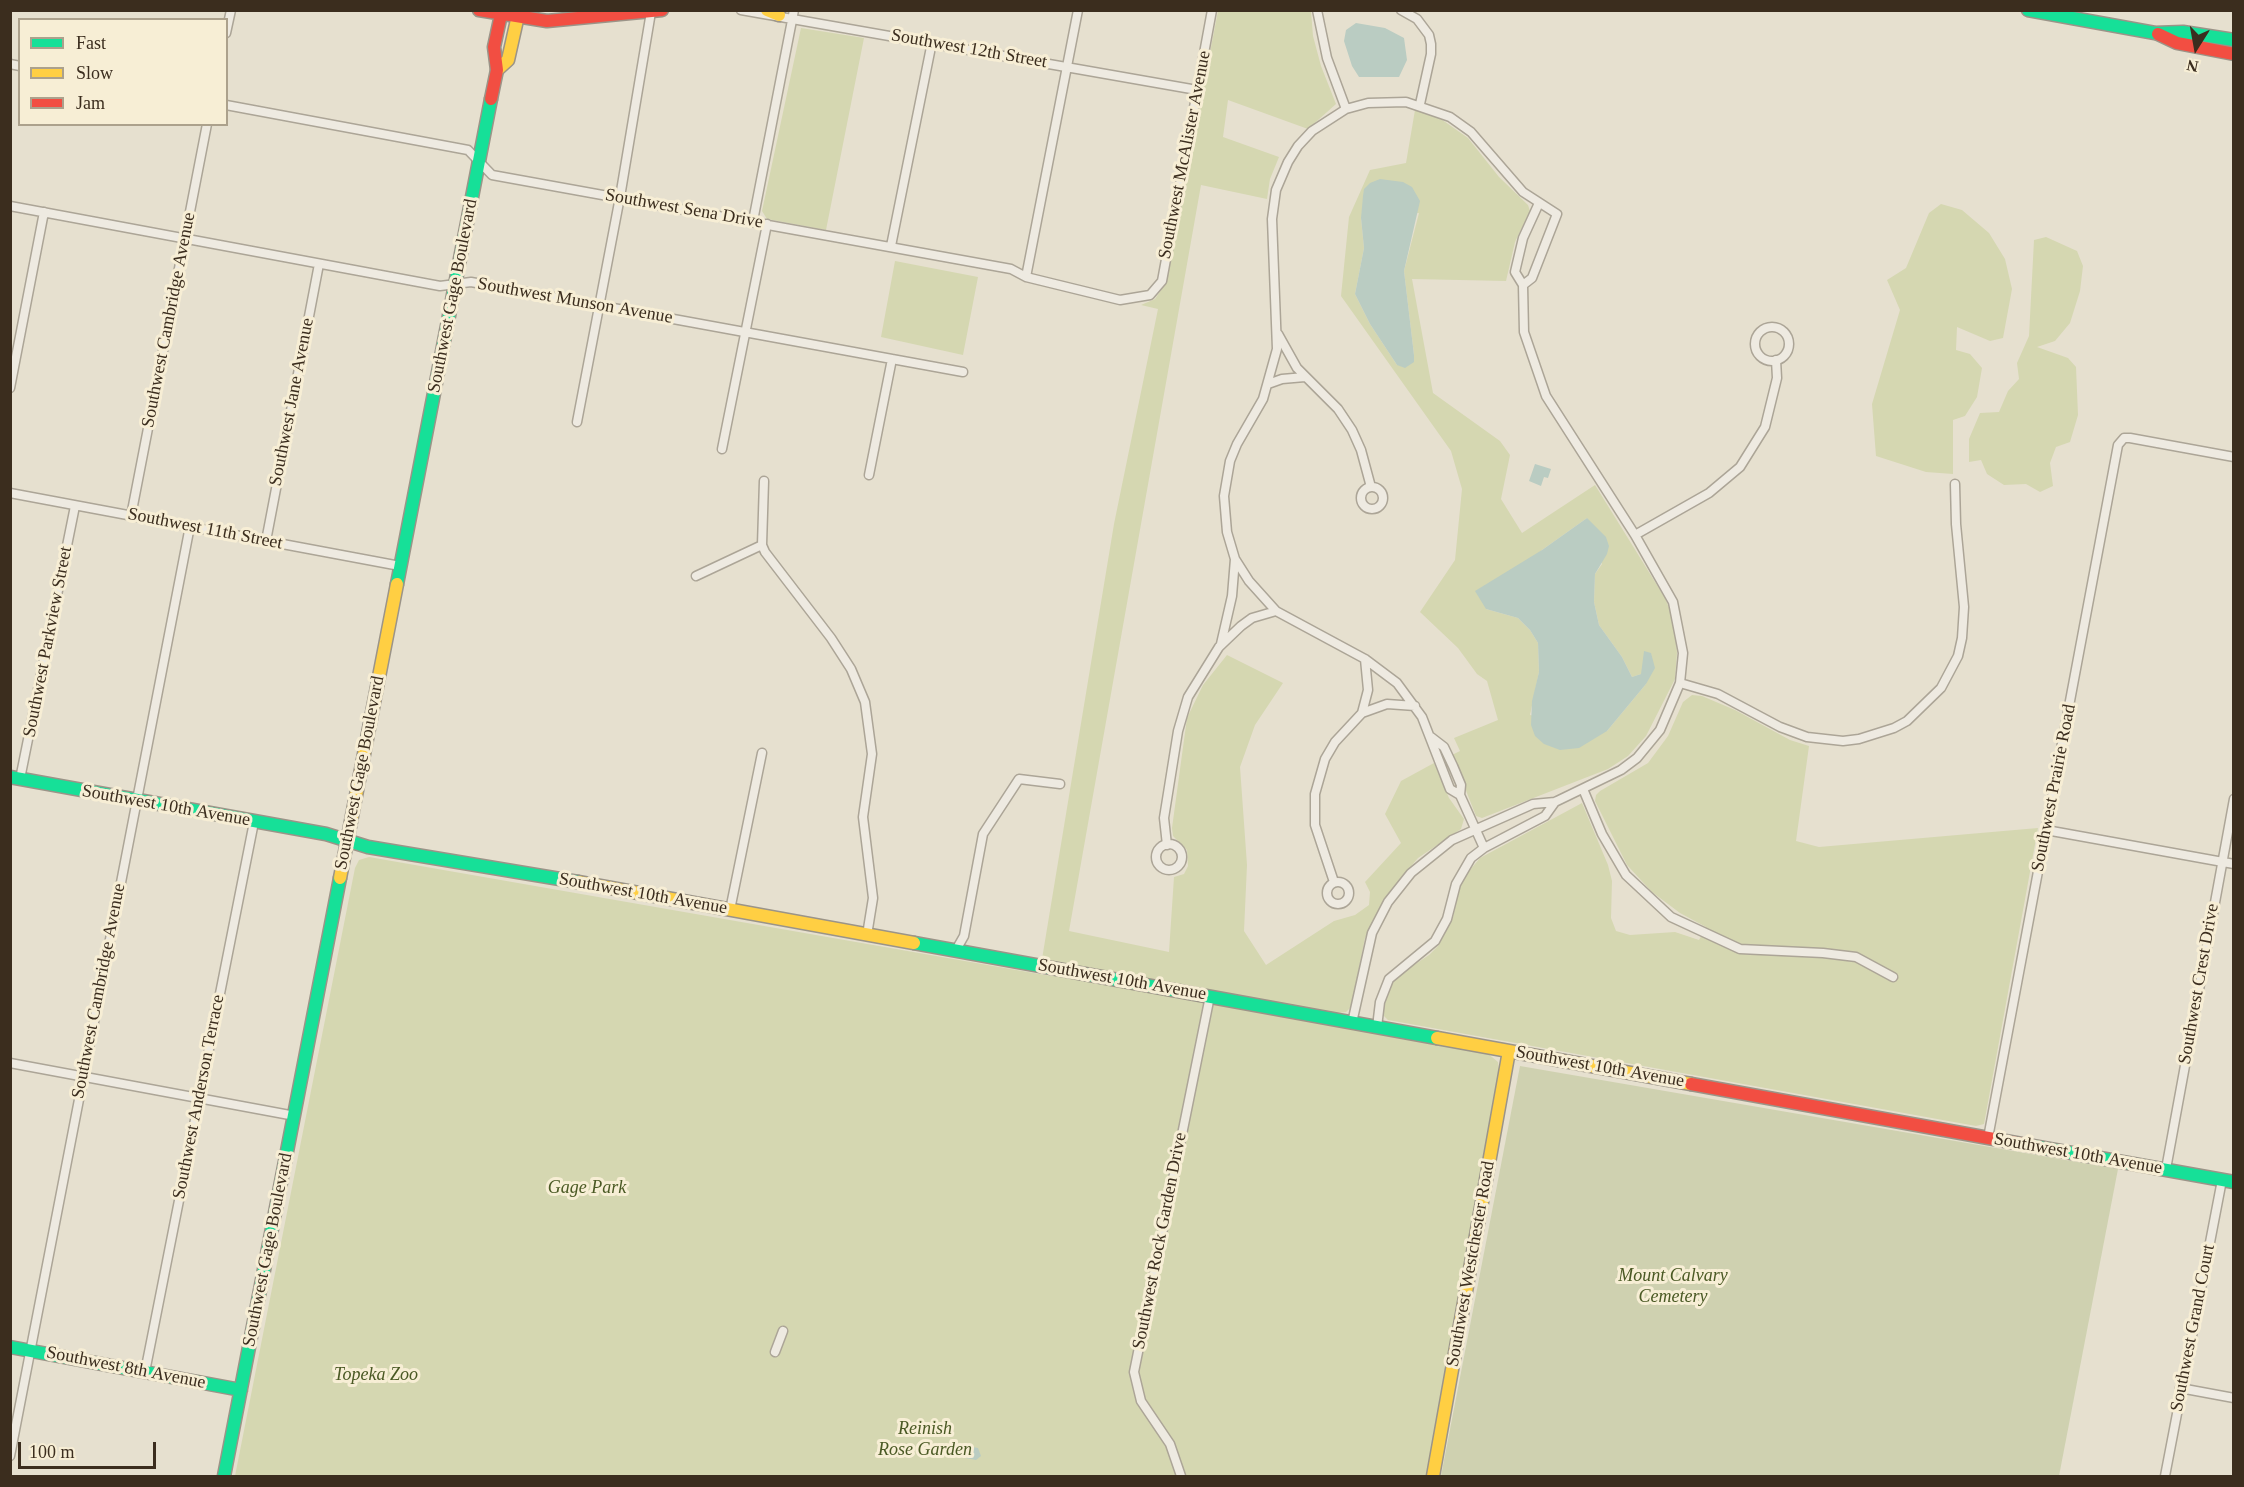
<!DOCTYPE html>
<html>
<head>
<meta charset="utf-8">
<style>
  body { margin:0 }
  #map { position:relative; width:2244px; height:1487px; overflow:hidden; background:#e6e0cf; font-family:"Times New Roman",serif }
  canvas { display:block }
  .frame { position:absolute; inset:0; border:12px solid #3b2d1e; pointer-events:none }
  .legend { position:absolute; left:18px; top:18px; width:210px; height:108px; box-sizing:border-box; background:#f7eed5; border:2px solid #aca18c; margin:0; padding:8px 10px; list-style:none; font-size:18px; color:#3b2d1e }
  .legend li { display:flex; align-items:center; gap:12px; height:30px }
  .legend b { width:30px; border:2px solid #aca18c }
  .north { position:absolute; left:2166px; top:18px; width:60px; height:60px; -webkit-text-stroke:4px #f7eed5; paint-order:stroke; rotate:191deg; font-size:16px; font-weight:700; line-height:24px; text-align:center; color:#3b2d1e }
  .north::after { content:''; display:block; margin:auto; width:21px; height:27px; background:#3b2d1e; clip-path:polygon(50% 0,100% 100%,50% 72%,0 100%) }
  .scale { position:absolute; left:18px; top:1442px; width:138px; height:27px; box-sizing:border-box; border:3px solid #3b2d1e; border-top:0; padding-left:8px; font-size:18px; line-height:21px; white-space:nowrap; color:#3b2d1e; -webkit-text-stroke:4px #f7eed5; paint-order:stroke }
</style>
</head>
<body>
<div id="map">
<canvas width="2244" height="1487"></canvas>
<div class="frame"></div>
<ul class="legend">
<li><b style="height:8px;background:#16e098"></b>Fast</li>
<li><b style="height:8px;background:#ffcf43"></b>Slow</li>
<li><b style="height:8px;background:#f24e42"></b>Jam</li>
</ul>
<div class="north">N</div>
<div class="scale">100 m</div>
</div>
<script>
const context = document.querySelector('canvas').getContext('2d');
context.lineJoin = 'round';
function paint(path, color) {
  context.fillStyle = color;
  context.fill(path, 'evenodd');
}
function toPath(rows) {
  const path = new Path2D();
  for (const r of rows) {
    if (r.length === 3) {
      path.moveTo(r[0] + r[2], r[1]);
      path.arc(r[0], r[1], r[2], 0, 2 * Math.PI);
      continue;
    }
    path.moveTo(r[0], r[1]);
    for (let i = 2; i < r.length; i += 2) path.lineTo(r[i], r[i + 1]);
  }
  return path;
}
function stroke(path, color, width, dash) {
  context.strokeStyle = color;
  context.lineWidth = width;
  context.lineCap = dash ? 'butt' : 'round';
  context.setLineDash(dash || []);
  context.stroke(path);
}
function drawText(font, color, halo, rows, align = 'center') {
  context.font = font + ' "Times New Roman",serif';
  context.lineWidth = 6;
  context.setLineDash([]);
  context.textBaseline = 'middle';
  context.strokeStyle = halo;
  context.fillStyle = color;
  for (const [text, x, y, turn = 0] of rows) {
    context.save();
    context.translate(x, y);
    context.rotate((+turn || 0) * Math.PI / 180);
    context.textAlign = isNaN(turn) ? turn : align;
    if (halo) context.strokeText(text, 0, 0);
    context.fillText(text, 0, 0);
    context.restore();
  }
}
paint(toPath([
  [1218,11,1311,11,1313,36,1321,66,1336,104,1308,129,1228,100,1223,137,1279,157,1270,179,1267,199,1201,185,1069,931,1169,952,1174,877,1184,874,1188,866,1187,850,1173,836,1172,828,1187,718,1203,685,1227,655,1283,683,1255,725,1240,767,1247,865,1244,931,1266,965,1334,921,1355,915,1369,905,1370,892,1365,882,1401,843,1385,814,1401,781,1434,763,1449,798,1464,819,1461,829,1418,858,1388,894,1365,938,1351,1007,1346,1012,1337,1013,1042,959,1114,524,1158,309,1141,305,1155,299,1165,284],
  [801,28,864,38,826,230,767,219,762,211],
  [1415,110,1441,119,1468,138,1499,177,1528,205,1530,211,1515,242,1506,281,1412,279,1433,393,1500,441,1510,455,1501,499,1522,533,1595,485,1665,598,1675,622,1677,653,1675,679,1646,736,1628,756,1608,769,1482,818,1476,816,1452,755,1460,751,1454,738,1498,720,1487,681,1477,674,1458,648,1420,612,1455,560,1462,489,1451,451,1341,296,1349,217,1370,170,1406,163],
  [1419,213,1404,271,1414,355,1397,365,1370,324,1355,294,1364,248,1361,218],
  [1587,518,1602,564,1595,574,1594,602,1599,625,1622,657,1632,677,1641,674,1646,684,1607,731,1530,715,1539,672,1538,643,1530,630,1518,618,1486,609,1542,550],
  [1941,204,1962,210,1989,233,2005,259,2012,289,2003,338,1990,341,1957,327,1956,350,1970,354,1982,368,1977,397,1965,416,1953,420,1953,474,1926,472,1876,456,1872,404,1900,310,1887,280,1906,268,1929,213],
  [2046,237,2077,251,2083,266,2080,291,2070,323,2055,341,2037,347,2068,358,2076,367,2078,415,2070,442,2056,447,2050,463,2053,486,2040,492,2026,484,2004,485,1987,474,1981,460,1969,462,1969,439,1980,413,1999,412,2008,391,2019,379,2017,363,2029,336,2034,240],
  [895,261,978,277,963,355,881,337],
  [1692,695,1702,696,1735,710,1790,740,1809,746,1796,841,1819,847,2038,828,1984,1124,1976,1126,1388,1020,1383,1015,1387,989,1399,975,1429,955,1438,946,1453,917,1459,889,1464,877,1480,858,1582,803,1608,865,1612,881,1611,918,1616,931,1630,935,1675,932,1699,940,1706,927,1680,913,1652,892,1627,865,1595,801,1596,795,1600,791,1648,763,1668,736,1683,702],
  [369,857,1045,975,1081,979,1486,1052,1498,1062,1500,1078,1427,1476,235,1476,355,868,359,860]
]), '#d5d7b1');
paint(toPath([
  [1520,1066,2118,1169,2059,1476,1441,1476]
]), '#cfd1b0');
paint(toPath([
  [1356,23,1385,28,1404,38,1407,60,1399,77,1359,77,1352,66,1344,41,1346,30],
  [1380,179,1403,182,1412,187,1420,201,1404,271,1414,355,1414,362,1405,368,1397,365,1370,324,1355,294,1364,248,1361,218,1363,196,1364,189,1370,183],
  [1535,464,1551,469,1548,478,1544,477,1541,486,1529,481],
  [1587,518,1606,537,1609,546,1607,554,1595,574,1594,602,1599,625,1622,657,1632,677,1641,674,1644,651,1651,653,1655,668,1646,684,1607,731,1579,748,1560,750,1544,744,1535,736,1531,725,1532,701,1539,672,1538,643,1530,630,1518,618,1486,609,1475,591,1542,550],
  [957,1444,978,1448,981,1456,976,1460,955,1456,952,1449]
]), '#baccc2');
const street = toPath([
  [741,10,1197,90],
  [1317,10,1327,58,1346,109,1312,131,1298,146,1288,162,1276,190,1272,219,1277,349,1263,399,1237,444,1230,461,1224,496,1227,532,1235,559,1249,581,1276,611,1365,659,1397,683,1422,717,1450,789,1460,795,1484,848],
  [1401,10,1417,19,1429,35,1431,44,1431,54,1420,104],
  [226,33,231,10],
  [10,64,20,66],
  [226,105,468,150,492,175,1011,269,1026,277,1120,300,1150,295,1162,281,1212,10],
  [1346,109,1368,103,1406,102,1450,117,1471,132,1523,192,1557,214,1532,278,1523,285],
  [10,206,440,286,471,282,963,372],
  [753,221,794,10],
  [891,246,932,42],
  [1026,277,1078,10],
  [1772,344,17],
  [1278,334,1297,368,1338,409,1352,430,1361,450,1371,487],
  [1268,384,1282,379,1305,377],
  [10,388,44,212],
  [577,422,620,197,651,12],
  [722,449,767,224],
  [869,475,892,359],
  [764,481,762,545,765,552,831,638,851,669,865,702,872,754,863,817,873,898,867,935],
  [1372,498,11],
  [10,493,400,566],
  [131,516,207,124],
  [1635,535,1709,493,1740,467,1765,427,1777,378,1776,360],
  [266,541,319,264],
  [696,576,762,545],
  [1221,644,1232,596,1235,559],
  [1680,683,1718,694,1780,727,1807,737,1843,741,1859,739,1894,728,1907,721,1941,688,1958,656,1962,638,1964,607,1956,524,1955,484],
  [1362,713,1368,690,1365,659],
  [1431,737,1444,747,1453,766,1461,785,1460,795],
  [20,779,75,506],
  [1583,789,1602,834,1626,875,1671,917,1740,949,1823,953,1856,957,1893,977],
  [2046,830,2234,864],
  [1169,857,13],
  [1167,845,1164,818,1178,731,1188,697,1219,647,1241,626,1252,618,1276,611],
  [1338,893,11],
  [1334,882,1315,825,1315,794,1325,759,1335,742,1362,713,1387,704,1415,706],
  [730,910,762,753],
  [956,950,964,936,983,834,1019,779,1060,784],
  [1352,1023,1372,933,1388,902,1411,873,1452,840,1533,804,1555,802,1621,770,1637,758,1660,730,1680,683,1683,653,1673,602,1635,535,1546,396,1524,332,1523,285,1515,272,1523,238,1539,203],
  [1377,1027,1380,1002,1389,979,1435,941,1447,919,1456,884,1471,858,1484,848,1545,816,1555,802],
  [10,1063,295,1116],
  [1988,1138,2118,445,2124,438,2130,438,2234,457],
  [2166,1169,2234,799],
  [775,1352,783,1331],
  [145,1372,254,822],
  [2180,1388,2234,1398],
  [10,1456,190,526],
  [1181,1476,1170,1444,1141,1401,1134,1372,1210,996],
  [2165,1476,2222,1180]
]);
const fast = toPath([
  [2028,10,2155,33,2183,32,2234,40],
  [397,584,491,99],
  [10,777,326,834,368,847,578,882],
  [914,943,1437,1038],
  [2027,1145,2234,1182],
  [10,1347,241,1390],
  [224,1476,340,878]
]);
const slow = toPath([
  [767,10,779,15],
  [497,70,508,60,519,11],
  [340,878,397,584],
  [578,882,914,943],
  [1437,1038,1691,1084],
  [1433,1476,1509,1051]
]);
const jam = toPath([
  [479,10,547,21,662,10],
  [2158,34,2177,43,2234,54],
  [491,99,497,70,494,47,502,10],
  [1691,1084,2027,1145]
]);
stroke(street, '#aca597', 11);
stroke(fast, '#9b9488', 15);
stroke(slow, '#9b9488', 15);
stroke(jam, '#9b9488', 15);
stroke(street, '#eeeae1', 8);
stroke(fast, '#16e098', 12);
stroke(slow, '#ffcf43', 12);
stroke(jam, '#f24e42', 12);
drawText('18px', '#3b2d1e', '#f7eed5', [
  ["Southwest 12th Street",969,49,10],
  ["Southwest McAlister Avenue",1185,155,-79],
  ["Southwest Sena Drive",684,209,10],
  ["Southwest Gage Boulevard",453,296,-79],
  ["Southwest Munson Avenue",575,301,10],
  ["Southwest Cambridge Avenue",169,320,-79],
  ["Southwest Jane Avenue",292,402,-79],
  ["Southwest 11th Street",205,529,11],
  ["Southwest Parkview Street",48,642,-79],
  ["Southwest Gage Boulevard",360,773,-79],
  ["Southwest Prairie Road",2054,788,-79],
  ["Southwest 10th Avenue",166,806,10],
  ["Southwest 10th Avenue",643,894,10],
  ["Southwest 10th Avenue",1122,980,10],
  ["Southwest Crest Drive",2199,984,-80],
  ["Southwest Cambridge Avenue",99,991,-79],
  ["Southwest 10th Avenue",1600,1067,10],
  ["Southwest Anderson Terrace",199,1097,-79],
  ["Southwest 10th Avenue",2078,1154,10],
  ["Southwest Rock Garden Drive",1160,1241,-79],
  ["Southwest Gage Boulevard",268,1250,-79],
  ["Southwest Westchester Road",1471,1264,-80],
  ["Southwest Grand Court",2193,1328,-79],
  ["Southwest 8th Avenue",126,1368,11]
]);
drawText('italic 18px', '#4a5924', '#f7eed5', [
  ["Gage Park",587,1188],
  ["Mount Calvary",1673,1276],
  ["Cemetery",1673,1297],
  ["Topeka Zoo",376,1375],
  ["Reinish",925,1429],
  ["Rose Garden",925,1450]
]);
</script>
</body>
</html>
